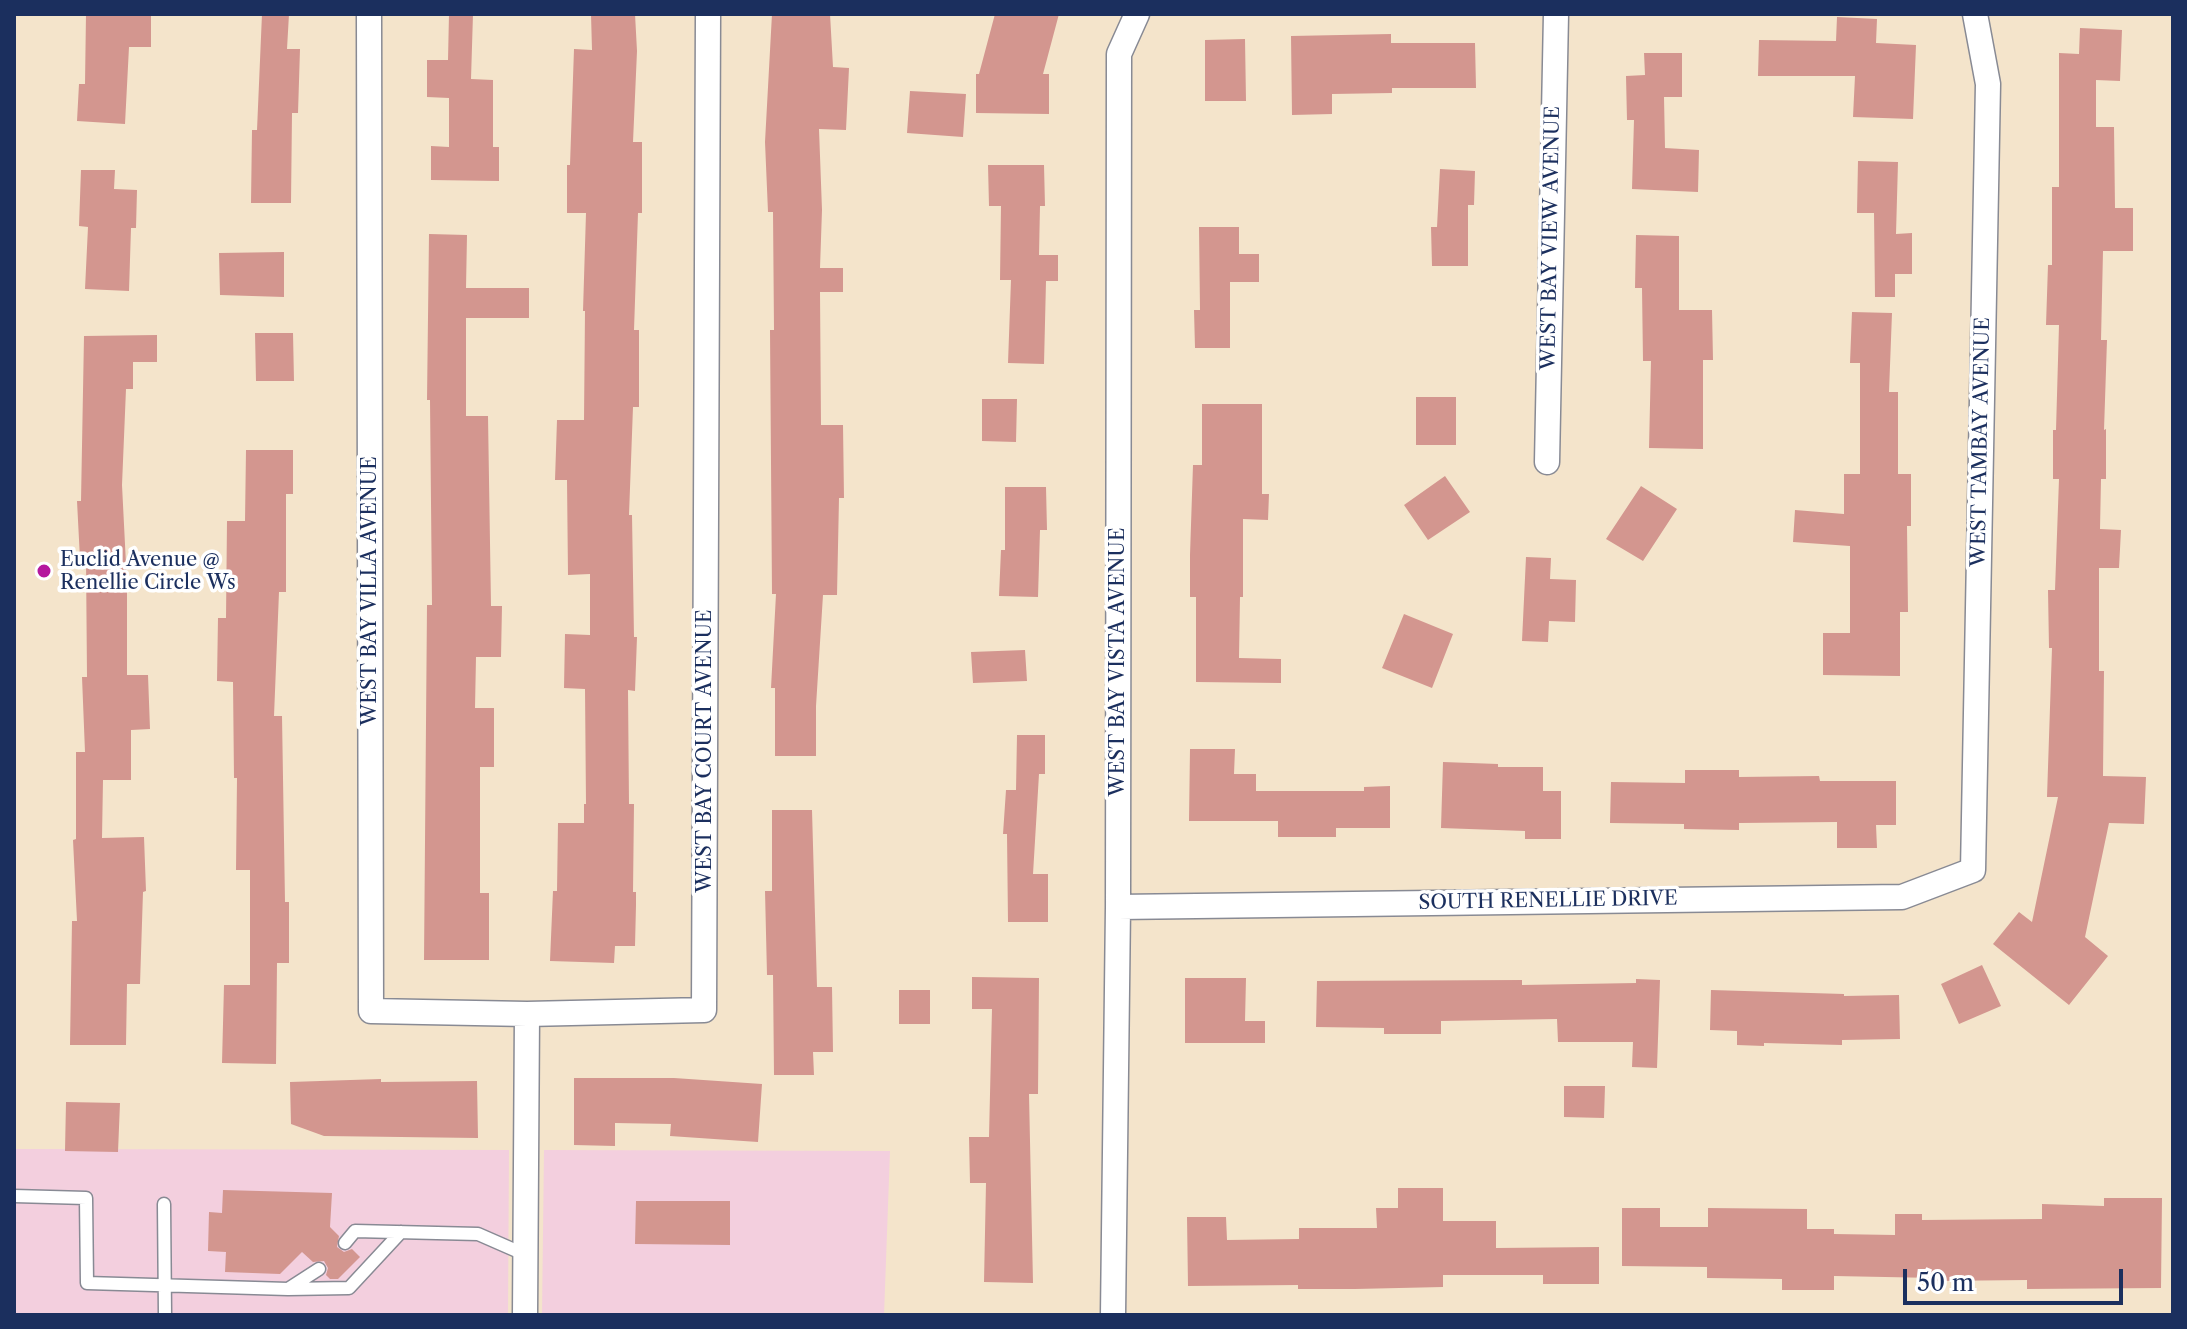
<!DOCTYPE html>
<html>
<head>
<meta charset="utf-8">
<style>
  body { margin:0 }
  #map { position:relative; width:2187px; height:1329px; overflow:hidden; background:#f4e4cb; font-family:"Libre Caslon Text",serif }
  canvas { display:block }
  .frame { position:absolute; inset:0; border:16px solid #1b2f5e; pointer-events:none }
  .scale { position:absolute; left:1903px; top:1269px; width:220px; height:36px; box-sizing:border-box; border:4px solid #1b2f5e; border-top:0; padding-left:10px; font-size:24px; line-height:28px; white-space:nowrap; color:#1b2f5e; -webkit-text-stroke:6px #fff; paint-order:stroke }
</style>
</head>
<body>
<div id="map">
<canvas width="2187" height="1329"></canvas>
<div class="frame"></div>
<div class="scale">50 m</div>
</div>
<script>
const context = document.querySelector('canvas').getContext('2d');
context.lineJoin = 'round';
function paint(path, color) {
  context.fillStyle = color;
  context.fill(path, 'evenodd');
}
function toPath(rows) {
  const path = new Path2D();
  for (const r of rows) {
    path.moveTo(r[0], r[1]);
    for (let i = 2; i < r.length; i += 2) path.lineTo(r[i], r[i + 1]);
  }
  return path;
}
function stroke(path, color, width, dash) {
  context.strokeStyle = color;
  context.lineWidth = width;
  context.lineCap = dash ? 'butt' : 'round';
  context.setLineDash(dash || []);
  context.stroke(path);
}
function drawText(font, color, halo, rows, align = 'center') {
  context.font = font + ' "Libre Caslon Text",serif';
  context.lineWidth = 7;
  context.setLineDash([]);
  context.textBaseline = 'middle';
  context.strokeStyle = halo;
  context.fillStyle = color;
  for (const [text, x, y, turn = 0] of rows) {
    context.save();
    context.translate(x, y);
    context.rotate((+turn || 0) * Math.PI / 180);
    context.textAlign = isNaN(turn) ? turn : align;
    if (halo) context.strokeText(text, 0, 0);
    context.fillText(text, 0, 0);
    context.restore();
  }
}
paint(toPath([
  [14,1149,509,1150,508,1315,14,1315],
  [544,1150,890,1151,884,1315,542,1315]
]), '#f3cfde');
paint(toPath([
  [86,14,151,14,151,47,129,47,125,124,77,121,79,84,85,84],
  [262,14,289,14,287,49,300,49,298,113,292,113,291,203,251,203,252,130,257,130],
  [449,14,473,14,471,79,493,80,493,147,499,147,499,181,431,180,431,146,449,147,449,98,427,97,427,60,448,60],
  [591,14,635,14,637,51,633,142,642,142,642,213,638,213,634,330,639,330,639,407,633,407,629,515,632,515,634,637,637,637,635,691,628,690,629,804,634,804,633,892,636,892,636,905,635,946,615,946,614,963,550,961,553,891,557,891,558,823,584,823,584,804,586,804,585,689,564,688,565,634,590,635,590,574,568,575,567,480,555,480,557,420,584,420,585,311,583,311,586,213,567,213,567,165,570,165,574,49,592,50],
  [772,14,830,14,833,67,849,68,846,130,819,129,822,210,820,268,843,268,843,292,820,292,821,425,843,425,844,498,839,498,837,595,823,595,816,706,816,756,775,756,775,688,771,688,776,594,772,594,770,330,774,330,773,212,768,212,765,142],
  [995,14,1059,14,1043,74,1049,74,1049,114,976,113,976,74,979,74],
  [1837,17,1877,19,1876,43,1916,45,1913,119,1853,117,1855,76,1758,76,1759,40,1836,41],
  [2080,28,2122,30,2120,81,2096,80,2096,127,2114,127,2115,208,2133,208,2133,251,2103,251,2101,340,2107,340,2104,430,2106,429,2106,479,2101,479,2100,529,2121,530,2119,568,2099,568,2099,671,2104,671,2103,776,2146,777,2144,824,2109,823,2085,937,2108,956,2069,1005,1993,944,2019,912,2032,922,2058,797,2047,797,2052,648,2049,648,2048,590,2055,590,2059,479,2053,479,2053,430,2056,430,2059,325,2046,325,2048,265,2052,265,2052,187,2059,187,2059,53,2079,54],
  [1391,34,1391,43,1475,43,1476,88,1392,88,1392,93,1332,94,1332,114,1292,115,1291,36],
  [1245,39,1246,101,1205,101,1205,40],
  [1644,53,1682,53,1682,97,1664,97,1665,148,1699,150,1698,192,1632,189,1634,120,1627,120,1626,76,1645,75],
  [910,91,966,94,963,137,907,133],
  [1858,161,1898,162,1896,234,1912,233,1912,274,1895,274,1895,297,1875,297,1874,213,1857,213],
  [988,165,1044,165,1045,206,1040,206,1039,255,1058,255,1058,281,1046,281,1044,364,1008,363,1011,280,1000,280,1001,206,989,206],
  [1440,169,1475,171,1474,205,1468,205,1468,266,1432,266,1431,227,1437,227],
  [81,170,115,170,114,189,137,190,136,228,131,228,129,291,85,289,88,227,79,226],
  [1199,227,1239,227,1239,254,1259,254,1259,282,1230,282,1230,348,1195,348,1194,310,1200,310],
  [429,234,467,235,466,288,529,288,529,318,466,318,466,416,488,416,491,606,502,606,501,657,476,657,475,708,494,708,494,767,480,767,480,893,489,893,489,960,424,960,427,605,432,605,430,400,427,400],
  [1636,235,1679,236,1679,310,1712,310,1713,360,1703,360,1703,449,1649,448,1651,361,1643,361,1642,288,1635,288],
  [284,252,284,297,220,295,219,253],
  [1852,312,1892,313,1889,392,1898,392,1898,474,1911,474,1911,526,1907,526,1908,612,1900,612,1900,676,1823,675,1823,633,1850,633,1850,546,1793,542,1795,510,1844,514,1844,474,1860,474,1860,363,1850,363],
  [255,333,293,333,294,381,256,381],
  [157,335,157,362,133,362,133,389,126,389,122,485,127,584,127,675,148,675,150,729,131,730,131,780,103,780,102,838,144,837,146,891,143,892,140,984,127,984,126,1045,70,1045,72,921,77,921,73,840,76,839,76,752,85,752,82,677,87,677,86,559,80,559,77,501,81,501,84,336],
  [1416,397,1456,397,1456,445,1416,445],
  [982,399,1017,399,1016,442,982,441],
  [1202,404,1262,404,1262,494,1269,494,1268,520,1243,519,1243,597,1240,597,1239,658,1281,659,1281,683,1196,682,1196,597,1190,597,1190,555,1193,465,1202,465],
  [246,450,293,450,293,494,286,494,286,592,279,592,274,716,282,716,285,902,289,902,289,963,277,963,276,1064,222,1063,224,985,250,985,250,870,236,870,237,778,234,778,233,682,217,681,218,618,226,618,227,521,245,521],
  [1445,476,1470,512,1428,540,1404,505],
  [1641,486,1677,509,1643,561,1606,539],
  [1005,487,1046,487,1047,530,1040,530,1038,597,999,596,1001,550,1005,550],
  [1526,557,1551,558,1550,579,1576,580,1575,622,1549,621,1548,642,1522,641],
  [1404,614,1453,634,1432,688,1382,668],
  [1025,650,1027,681,973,683,971,652],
  [1017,735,1045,735,1045,774,1039,774,1033,874,1048,874,1048,922,1008,922,1007,834,1003,834,1006,790,1016,790],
  [1190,749,1235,749,1234,774,1256,774,1256,791,1364,791,1364,787,1390,786,1390,828,1336,828,1336,837,1278,837,1278,821,1189,821],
  [1443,762,1498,764,1498,767,1543,767,1543,791,1561,791,1561,839,1525,839,1525,831,1441,828],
  [1685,770,1739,770,1739,777,1819,776,1820,781,1896,781,1896,825,1876,825,1877,848,1837,848,1837,822,1739,823,1739,830,1684,829,1684,824,1610,823,1611,782,1685,783],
  [772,810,812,810,817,987,832,987,833,1052,813,1052,814,1075,774,1075,773,975,767,975,765,891,772,891],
  [1982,965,2001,1006,1959,1024,1941,984],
  [972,977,1039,978,1038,1094,1029,1094,1033,1283,984,1282,986,1183,970,1183,969,1137,989,1137,992,1009,972,1009],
  [1185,978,1246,978,1245,1021,1265,1021,1265,1043,1185,1043],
  [1636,979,1660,980,1657,1068,1632,1067,1633,1042,1558,1042,1557,1019,1441,1021,1441,1034,1384,1034,1384,1028,1316,1027,1317,981,1522,980,1522,985,1636,983],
  [899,990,930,990,930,1024,899,1024],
  [1711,990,1844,994,1844,996,1899,995,1900,1039,1842,1040,1842,1045,1764,1043,1764,1046,1737,1045,1737,1031,1710,1030],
  [574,1078,674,1078,762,1084,758,1142,670,1136,671,1124,615,1123,615,1146,574,1145],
  [381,1079,381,1082,477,1081,478,1138,324,1136,291,1124,290,1082],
  [1564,1086,1605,1086,1604,1118,1564,1117],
  [66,1102,120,1103,118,1152,65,1151],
  [1398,1188,1443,1188,1443,1221,1496,1221,1496,1248,1599,1247,1599,1284,1543,1284,1543,1275,1443,1275,1443,1287,1355,1289,1298,1289,1298,1285,1188,1286,1187,1217,1226,1217,1227,1240,1299,1239,1299,1228,1377,1228,1376,1208,1398,1208],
  [223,1190,332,1193,330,1227,339,1236,337,1247,344,1252,352,1249,360,1257,338,1279,330,1279,326,1275,328,1268,324,1261,313,1262,302,1252,280,1274,225,1272,226,1252,208,1251,209,1212,222,1213],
  [2104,1198,2162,1198,2161,1288,2027,1289,2027,1280,1936,1281,1936,1278,1834,1276,1834,1290,1782,1290,1782,1279,1707,1278,1707,1267,1622,1266,1622,1208,1660,1208,1660,1227,1708,1227,1708,1208,1807,1209,1807,1229,1834,1229,1834,1234,1895,1235,1895,1214,1922,1214,1922,1220,2042,1219,2042,1204,2104,1206],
  [636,1201,730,1201,730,1245,635,1244]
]), '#d3968f');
const service = toPath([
  [14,1196,86,1198,87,1283,288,1289,319,1269],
  [164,1204,165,1315],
  [345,1243,355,1231,478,1234,526,1255],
  [288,1289,349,1288,401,1232]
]);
const minor = toPath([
  [369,14,371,1011,527,1014,704,1010,708,14],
  [1547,462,1556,14],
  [1118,907,1902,897,1973,870,1988,84,1975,14],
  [525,1315,527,1014],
  [1113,1315,1118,907,1119,54,1137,14]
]);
stroke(service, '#888a94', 15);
stroke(minor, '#888a94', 27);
stroke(service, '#fff', 12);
stroke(minor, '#fff', 24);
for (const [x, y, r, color] of [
  [44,571,8,"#b5179e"]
]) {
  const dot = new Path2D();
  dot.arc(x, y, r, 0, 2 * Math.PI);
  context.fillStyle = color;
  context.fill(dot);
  stroke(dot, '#fff', 3);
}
drawText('20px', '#1b2f5e', '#fff', [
  ["WEST BAY VIEW AVENUE",1551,238,-89],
  ["WEST TAMBAY AVENUE",1981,442,-89],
  ["WEST BAY VILLA AVENUE",370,591,-90],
  ["WEST BAY VISTA AVENUE",1118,662,-90],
  ["WEST BAY COURT AVENUE",705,751,-90],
  ["SOUTH RENELLIE DRIVE",1548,901,-1]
]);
drawText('20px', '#1b2f5e', '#fff', [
  ["Euclid Avenue @",60,560],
  ["Renellie Circle Ws",60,583]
], 'left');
</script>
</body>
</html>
